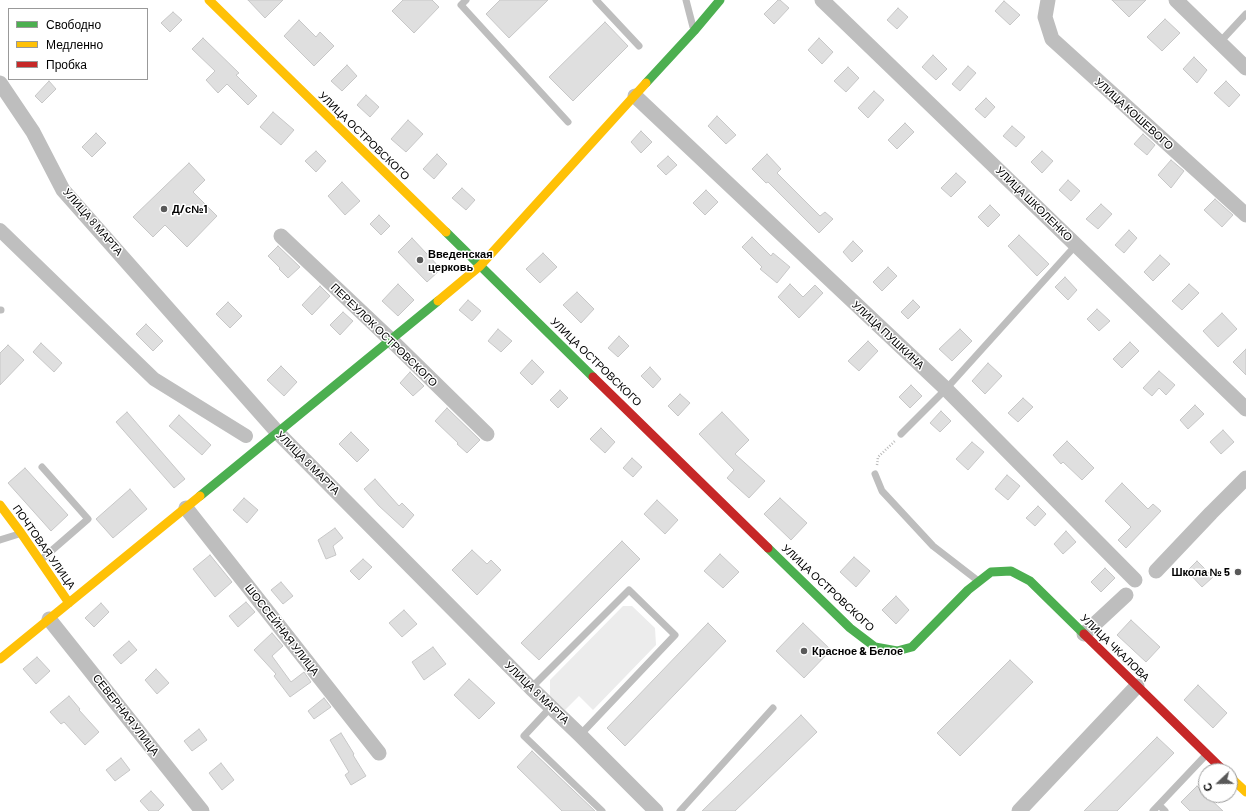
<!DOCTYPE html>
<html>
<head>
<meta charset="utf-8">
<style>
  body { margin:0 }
  #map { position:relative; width:1246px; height:811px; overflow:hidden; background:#fff; font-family:Barlow,sans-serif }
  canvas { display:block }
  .legend { position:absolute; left:8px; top:8px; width:140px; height:72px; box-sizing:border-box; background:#fff; border:1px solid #999; margin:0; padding:5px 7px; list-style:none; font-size:12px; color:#000 }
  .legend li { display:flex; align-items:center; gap:8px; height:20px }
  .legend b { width:20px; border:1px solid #999 }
  .north { position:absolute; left:1198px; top:763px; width:40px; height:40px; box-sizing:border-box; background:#fff; border:1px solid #999; border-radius:50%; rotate:248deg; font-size:11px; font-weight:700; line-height:16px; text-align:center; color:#000 }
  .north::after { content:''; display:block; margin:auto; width:14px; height:18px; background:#595959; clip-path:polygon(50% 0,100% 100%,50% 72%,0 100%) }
</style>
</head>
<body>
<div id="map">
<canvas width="1246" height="811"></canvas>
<ul class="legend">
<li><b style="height:5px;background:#4caf50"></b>Свободно</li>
<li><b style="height:5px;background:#ffc107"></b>Медленно</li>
<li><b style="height:5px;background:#c62828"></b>Пробка</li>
</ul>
<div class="north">С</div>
</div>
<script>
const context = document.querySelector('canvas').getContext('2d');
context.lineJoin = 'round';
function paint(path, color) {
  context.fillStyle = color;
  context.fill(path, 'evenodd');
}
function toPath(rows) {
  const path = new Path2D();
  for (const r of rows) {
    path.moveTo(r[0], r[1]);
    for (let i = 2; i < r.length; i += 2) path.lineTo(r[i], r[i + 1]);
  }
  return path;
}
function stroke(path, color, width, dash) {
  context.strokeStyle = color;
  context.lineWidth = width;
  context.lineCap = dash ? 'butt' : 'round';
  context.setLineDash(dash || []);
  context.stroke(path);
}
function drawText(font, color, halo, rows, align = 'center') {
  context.font = font + ' Barlow,sans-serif';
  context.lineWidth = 3;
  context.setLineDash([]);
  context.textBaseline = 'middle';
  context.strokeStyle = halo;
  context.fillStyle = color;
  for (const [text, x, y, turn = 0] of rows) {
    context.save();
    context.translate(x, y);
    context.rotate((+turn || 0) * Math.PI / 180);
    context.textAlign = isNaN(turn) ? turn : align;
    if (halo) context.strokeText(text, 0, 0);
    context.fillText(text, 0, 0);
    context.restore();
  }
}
paint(toPath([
  [623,606,632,606,655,628,656,645,593,710,579,696,565,710,550,696,550,680]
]), '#ececec');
stroke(toPath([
  [0,230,154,379,246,436]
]), '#bfbfbf', 14);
const building = toPath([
  [248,0,283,0,265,18,248,0],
  [403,0,432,0,439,7,414,33,392,11,403,0],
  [500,0,548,0,509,38,486,14,500,0],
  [778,0,780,0,789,8,774,24,764,14,778,0],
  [1112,0,1146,0,1129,17,1112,0],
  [1004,1,1020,15,1010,25,995,11,1004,1],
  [898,8,908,17,897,29,887,20,898,8],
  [173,12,182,20,170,32,161,23,173,12],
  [1165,19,1180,33,1162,51,1147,37,1165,19],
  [299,20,316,37,320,32,334,46,314,66,284,36,299,20],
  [605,22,628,46,573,101,549,77,605,22],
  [203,38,239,73,236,75,257,96,248,105,227,84,218,93,206,80,215,71,192,49,203,38],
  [819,38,833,52,822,64,808,50,819,38],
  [933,55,947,69,936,80,922,67,933,55],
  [1194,57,1207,70,1197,83,1183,69,1194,57],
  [347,65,357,76,342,91,331,81,347,65],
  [968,66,976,73,960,91,952,84,968,66],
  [848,67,859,78,846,92,834,81,848,67],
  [49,81,56,89,42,103,35,96,49,81],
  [1226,81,1240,95,1229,107,1214,93,1226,81],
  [874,91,884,100,868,118,858,108,874,91],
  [366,95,379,107,370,117,357,105,366,95],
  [986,98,995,107,985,118,975,109,986,98],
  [273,112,294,130,281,145,260,127,273,112],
  [717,116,736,135,726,144,708,126,717,116],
  [408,120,423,134,406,152,391,139,408,120],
  [905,123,914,132,897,149,888,140,905,123],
  [1012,126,1025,137,1016,147,1003,136,1012,126],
  [641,131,652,142,641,153,631,142,641,131],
  [96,133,106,143,92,157,82,147,96,133],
  [1143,134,1155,145,1147,155,1134,144,1143,134],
  [316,151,326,161,316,172,305,161,316,151],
  [1042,151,1053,161,1042,173,1031,162,1042,151],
  [437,154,447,164,434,179,423,169,437,154],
  [767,154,781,169,777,173,820,216,825,212,833,219,819,233,768,182,766,183,752,169,767,154],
  [668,156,677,165,666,175,657,166,668,156],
  [1171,160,1184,171,1171,188,1158,175,1171,160],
  [189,163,205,180,193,192,217,216,187,247,165,225,153,237,133,217,189,163],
  [956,173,966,182,951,197,941,188,956,173],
  [1068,180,1080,191,1071,201,1059,190,1068,180],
  [342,182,360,201,345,215,328,196,342,182],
  [462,188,475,200,466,210,452,198,462,188],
  [706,190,718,202,705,215,693,203,706,190],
  [1215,199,1233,215,1222,227,1204,210,1215,199],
  [1101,204,1112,214,1098,229,1086,219,1101,204],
  [990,205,1000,215,988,227,978,217,990,205],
  [379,215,390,226,381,235,370,224,379,215],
  [1129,230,1137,238,1124,253,1115,245,1129,230],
  [1019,235,1049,264,1037,276,1008,246,1019,235],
  [752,237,771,256,773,253,790,267,777,283,760,269,762,267,742,247,752,237],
  [412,238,441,269,427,282,398,252,412,238],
  [853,241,863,251,852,262,843,252,853,241],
  [278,246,300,267,288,278,279,269,280,268,268,256,278,246],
  [543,253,557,267,540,283,526,269,543,253],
  [1160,255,1170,264,1153,281,1144,272,1160,255],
  [888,267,897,276,882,291,873,282,888,267],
  [1065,277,1077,290,1068,300,1055,287,1065,277],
  [398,284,414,300,398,316,382,301,398,284],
  [790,284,803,297,815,285,823,293,799,318,778,297,790,284],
  [1189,284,1199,293,1182,310,1172,301,1189,284],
  [320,286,330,296,312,315,302,305,320,286],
  [577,292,594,309,581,323,563,305,577,292],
  [468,300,481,311,472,321,459,310,468,300],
  [913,300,920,307,908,319,901,312,913,300],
  [228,302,242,316,230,328,216,314,228,302],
  [1097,309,1110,321,1099,331,1087,319,1097,309],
  [343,312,353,321,340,335,330,325,343,312],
  [1222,313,1237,329,1218,347,1203,331,1222,313],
  [146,324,163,341,153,351,136,334,146,324],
  [498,329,512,341,501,352,488,341,498,329],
  [960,329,972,341,952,361,939,349,960,329],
  [619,336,629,346,618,357,608,348,619,336],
  [868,341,878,351,859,371,848,361,868,341],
  [1130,342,1139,351,1122,368,1113,359,1130,342],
  [41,343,62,363,54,372,33,352,41,343],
  [8,345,24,360,0,385,0,353,8,345],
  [1246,349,1246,375,1233,362,1246,349],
  [532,360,544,372,532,385,520,373,532,360],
  [988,363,1002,376,985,394,972,381,988,363],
  [281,366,297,382,284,396,267,380,281,366],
  [650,367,661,379,653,388,641,376,650,367],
  [1159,371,1175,385,1166,395,1159,388,1152,396,1143,388,1159,371],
  [410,372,424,386,413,396,400,383,410,372],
  [911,385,922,396,910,408,899,397,911,385],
  [560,390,568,398,558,408,550,400,560,390],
  [680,394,690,403,678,416,668,406,680,394],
  [1023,398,1033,407,1018,422,1008,413,1023,398],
  [1195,405,1204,414,1188,429,1180,420,1195,405],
  [447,408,480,440,467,453,457,444,458,443,435,421,447,408],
  [941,411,951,421,940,432,930,423,941,411],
  [127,412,185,479,174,488,116,422,127,412],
  [722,412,749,440,735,454,765,481,749,498,727,478,734,470,699,434,722,412],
  [179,415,211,445,202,455,169,426,179,415],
  [601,428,615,442,605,453,590,439,601,428],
  [1223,430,1234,442,1221,454,1210,442,1223,430],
  [351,432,369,450,357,462,339,444,351,432],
  [1067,441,1094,468,1082,480,1063,462,1061,464,1053,455,1067,441],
  [972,442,984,452,968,470,956,459,972,442],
  [632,458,642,467,633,477,623,468,632,458],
  [25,468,68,515,51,531,8,483,25,468],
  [1007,475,1020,486,1008,500,995,489,1007,475],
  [375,479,399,506,402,503,414,515,403,528,379,506,364,489,375,479],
  [1122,483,1148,509,1153,504,1161,511,1126,548,1118,540,1131,527,1105,501,1122,483],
  [130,489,147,509,113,538,96,519,130,489],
  [244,498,258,510,247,523,233,510,244,498],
  [780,498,807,523,791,540,764,514,780,498],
  [657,500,678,520,665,534,644,514,657,500],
  [1038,506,1046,514,1035,526,1026,518,1038,506],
  [335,528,343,538,333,546,336,555,326,559,318,540,335,528],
  [1066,531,1076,542,1063,554,1054,544,1066,531],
  [622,541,640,559,539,660,521,643,622,541],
  [472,550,487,564,491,560,501,570,477,595,452,570,472,550],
  [720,554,739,572,723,588,704,571,720,554],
  [210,555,232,582,215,597,193,569,210,555],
  [854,557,870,571,856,587,840,572,854,557],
  [363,559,372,567,359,580,350,571,363,559],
  [1197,561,1213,577,1202,587,1187,571,1197,561],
  [1105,568,1115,578,1101,592,1091,582,1105,568],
  [281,582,293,596,283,604,271,590,281,582],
  [896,596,909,610,896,624,882,610,896,596],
  [246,602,255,612,238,627,229,616,246,602],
  [101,603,109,612,94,627,85,618,101,603],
  [404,610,417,624,402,637,389,623,404,610],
  [1131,620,1160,647,1146,662,1117,635,1131,620],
  [708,623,726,641,625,746,607,728,708,623],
  [803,623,831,650,804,678,776,651,803,623],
  [272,633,283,646,272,656,291,682,304,672,311,682,290,697,274,676,276,674,254,650,272,633],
  [129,641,137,650,121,664,113,655,129,641],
  [433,647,446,664,424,680,412,662,433,647],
  [37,657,50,671,36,684,23,669,37,657],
  [1010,660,1033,682,960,756,937,733,1010,660],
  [156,669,169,683,157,694,145,680,156,669],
  [469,679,495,703,479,719,454,695,469,679],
  [1198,685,1227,713,1213,728,1184,700,1198,685],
  [69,696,80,709,79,710,99,732,85,745,64,722,61,724,50,712,69,696],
  [324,698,331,707,314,719,308,711,324,698],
  [801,715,817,732,735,811,702,811,801,715],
  [199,729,207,740,192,751,184,741,199,729],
  [341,733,354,754,353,755,366,776,351,785,345,775,349,772,330,740,341,733],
  [1157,737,1174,753,1117,811,1084,811,1157,737],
  [532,751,595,811,562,811,517,767,532,751],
  [121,758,130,770,115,781,106,770,121,758],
  [221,763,234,780,222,790,209,773,221,763],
  [1197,786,1206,795,1223,811,1190,811,1181,802,1197,786],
  [151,791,164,805,158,811,149,811,140,801,151,791]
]);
paint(building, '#dfdfdf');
stroke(building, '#c7c7c7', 1);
stroke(toPath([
  [877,465,878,457,896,440]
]), '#b9b9b9', 2.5, [1, 2]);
stroke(toPath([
  [466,0,461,5,568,122],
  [596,0,639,46],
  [686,0,693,27],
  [1220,42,1246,14],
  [0,310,1,310],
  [901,434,946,389,1076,245],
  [875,474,882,491,933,546,977,580],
  [0,540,19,534],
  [42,559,88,519,42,467],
  [531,688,629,590,675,635,580,735],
  [551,707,524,736,602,811],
  [1159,805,1165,811],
  [680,811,773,708],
  [1153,811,1205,756]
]), '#bebebe', 7);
stroke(toPath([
  [822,0,1246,409],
  [1048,0,1045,17,1052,39,1246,215],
  [1176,0,1246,68],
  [0,83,33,132,63,190,278,433,531,688,580,735,656,811],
  [635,96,946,389,1135,580],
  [281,236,391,340,487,434],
  [186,508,379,753],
  [1156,571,1211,513,1246,478],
  [49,619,202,811],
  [1084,634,1126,595],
  [1019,811,1137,686]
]), '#bebebe', 15);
stroke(toPath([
  [646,83,694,31,720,0],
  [446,232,593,377],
  [200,496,438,301],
  [768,548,850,628,875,647,897,651,912,647,968,590,991,572,1011,571,1030,581,1084,634]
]), '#4caf50', 9);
stroke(toPath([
  [209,0,446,232],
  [438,301,480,266,646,83],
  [0,505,21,533,69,603],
  [0,659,200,496],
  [1230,777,1246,792]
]), '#ffc107', 9);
stroke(toPath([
  [593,377,768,548],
  [1084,634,1224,771]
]), '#c62828', 9);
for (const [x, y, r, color] of [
  [164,209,4,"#595959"],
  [420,260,4,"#595959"],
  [1238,572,4,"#595959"],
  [804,651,4,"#595959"]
]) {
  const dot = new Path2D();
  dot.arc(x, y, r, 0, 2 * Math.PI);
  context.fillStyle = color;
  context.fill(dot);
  stroke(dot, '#fff', 1.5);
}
drawText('11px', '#000', '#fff', [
  ["УЛИЦА КОШЕВОГО",1134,114,42],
  ["УЛИЦА ОСТРОВСКОГО",364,136,44],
  ["УЛИЦА ШКОЛЕНКО",1034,204,44],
  ["УЛИЦА 8 МАРТА",93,222,49],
  ["ПЕРЕУЛОК ОСТРОВСКОГО",384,335,44],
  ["УЛИЦА ПУШКИНА",888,335,43],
  ["УЛИЦА ОСТРОВСКОГО",596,362,44],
  ["УЛИЦА 8 МАРТА",308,463,45],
  ["ПОЧТОВАЯ УЛИЦА",44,547,55],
  ["УЛИЦА ОСТРОВСКОГО",828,588,43],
  ["ШОССЕЙНАЯ УЛИЦА",282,630,52],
  ["УЛИЦА ЧКАЛОВА",1115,648,44],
  ["УЛИЦА 8 МАРТА",537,693,44],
  ["СЕВЕРНАЯ УЛИЦА",126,715,52]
]);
drawText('bold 11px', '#000', '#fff', [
  ["Д/с№1",172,209],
  ["Введенская",428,254],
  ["церковь",428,267],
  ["Школа № 5",1230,572,"right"],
  ["Красное & Белое",812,651]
], 'left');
</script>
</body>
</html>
